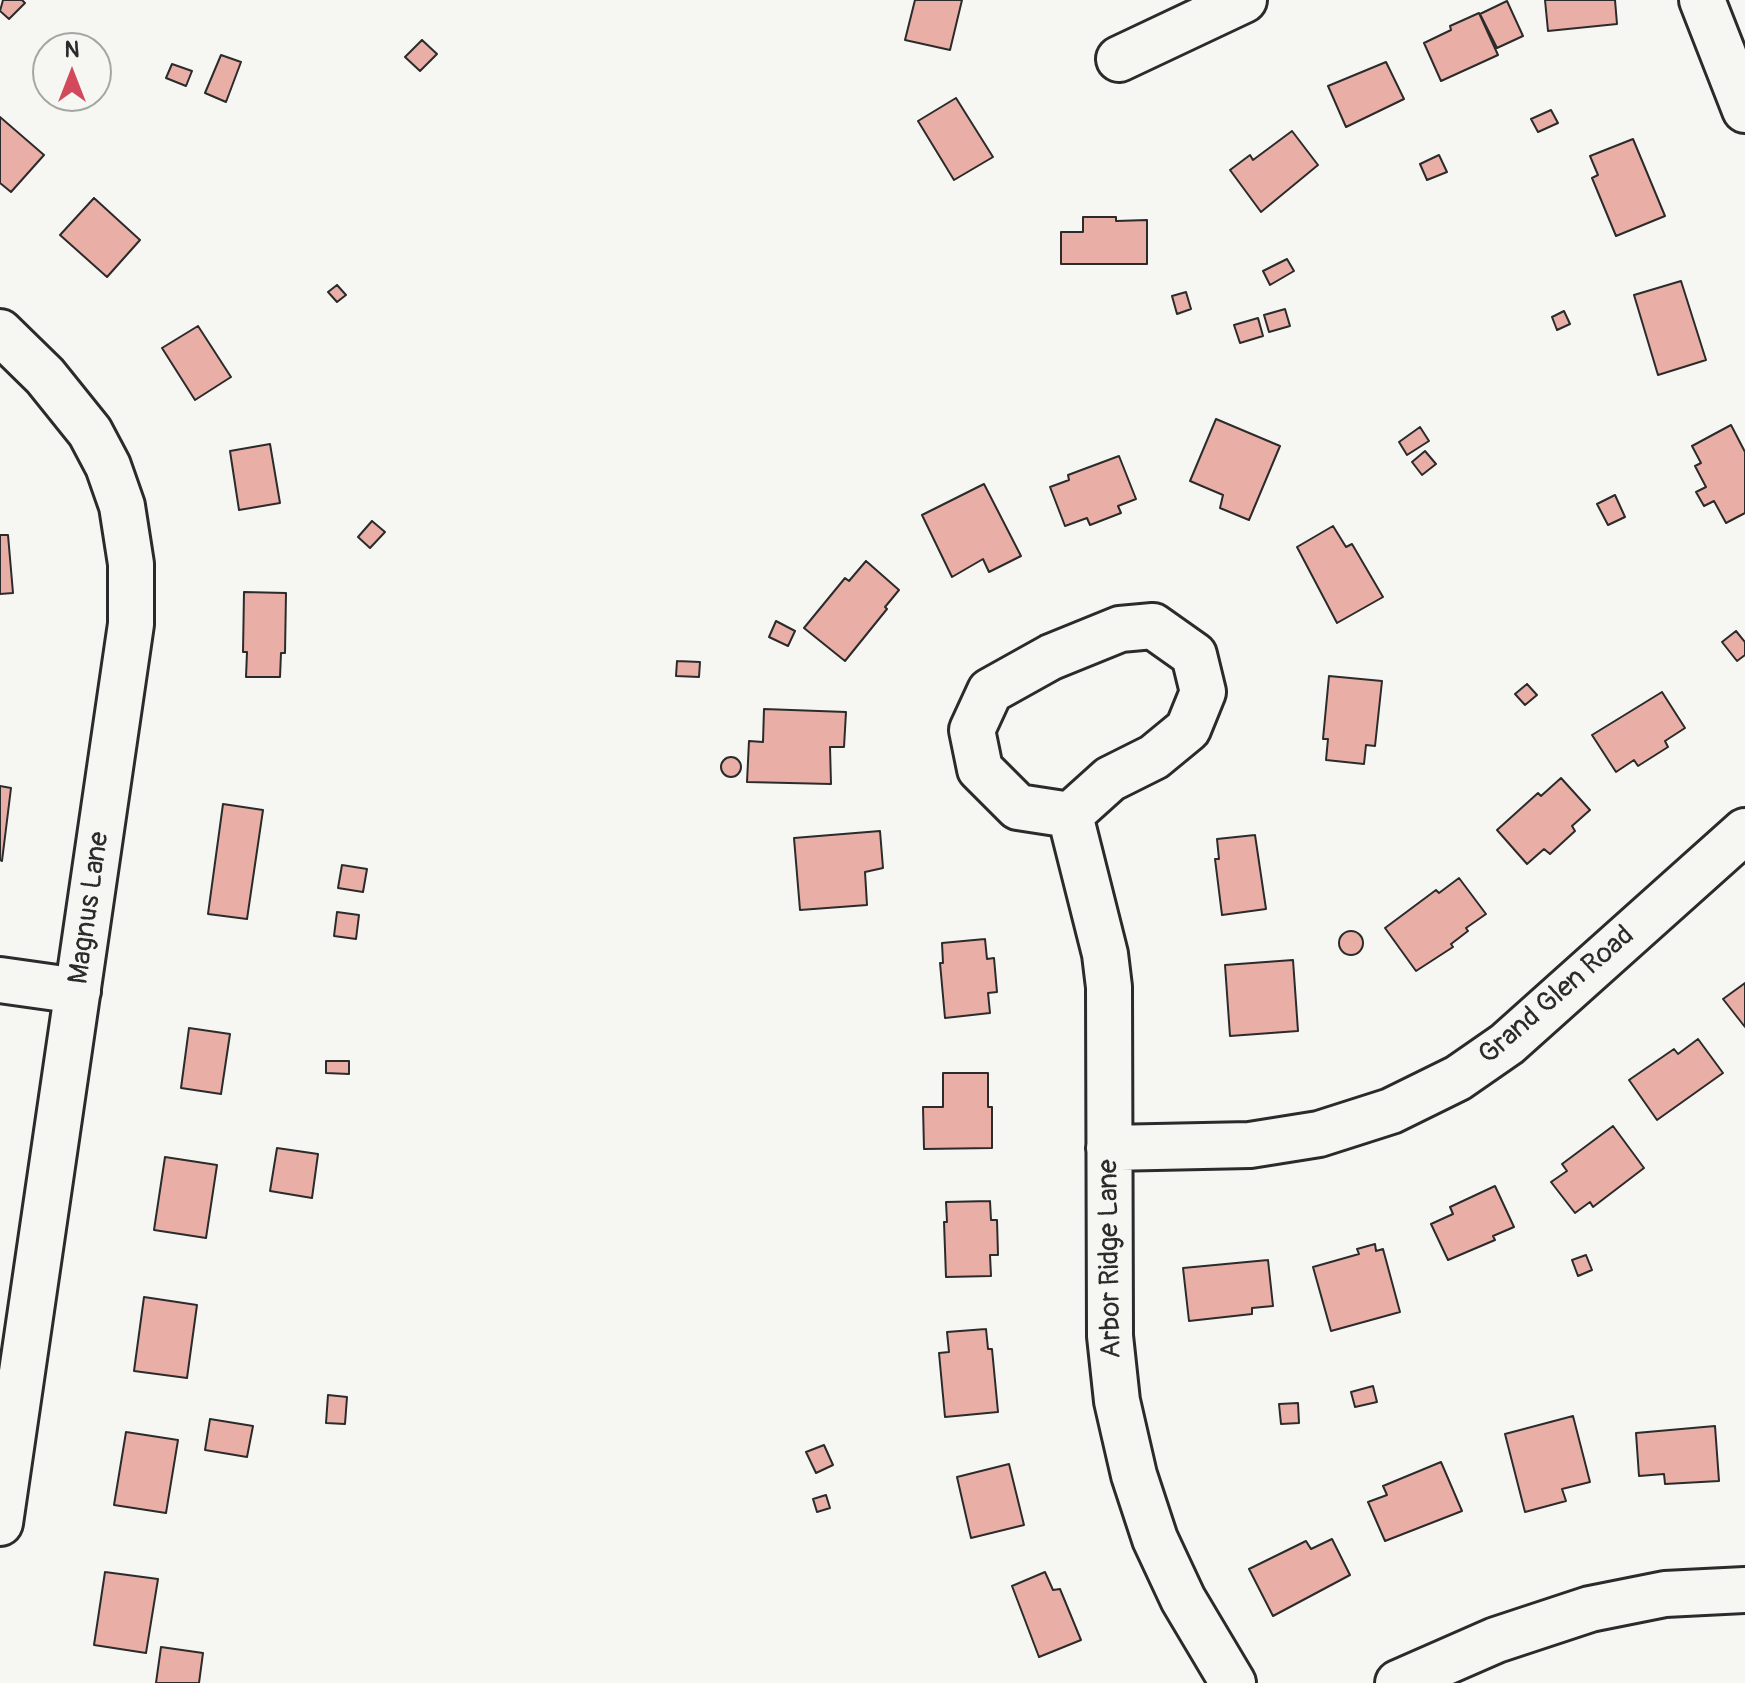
<!DOCTYPE html>
<html>
<head>
<meta charset="utf-8">
<style>
  body { margin:0 }
  #map { position:relative; width:1745px; height:1683px; overflow:hidden; background:#f6f6f2; font-family:Pangolin,sans-serif }
  canvas { display:block }
  .north { position:absolute; left:32px; top:32px; width:80px; height:80px; box-sizing:border-box; background:#f6f6f2; border:2px solid #a5a5a2; border-radius:50%; rotate:0deg; font-size:22px; font-weight:700; line-height:32px; text-align:center; color:#2b2b2b }
  .north::after { content:''; display:block; margin:auto; width:28px; height:36px; background:#d1495b; clip-path:polygon(50% 0,100% 100%,50% 72%,0 100%) }
</style>
</head>
<body>
<div id="map">
<canvas width="1745" height="1683"></canvas>
<div class="north">N</div>
</div>
<script>
const context = document.querySelector('canvas').getContext('2d');
context.lineJoin = 'round';
function paint(path, color) {
  context.fillStyle = color;
  context.fill(path, 'evenodd');
}
function toPath(rows) {
  const path = new Path2D();
  for (const r of rows) {
    if (r.length === 3) {
      path.moveTo(r[0] + r[2], r[1]);
      path.arc(r[0], r[1], r[2], 0, 2 * Math.PI);
      continue;
    }
    path.moveTo(r[0], r[1]);
    for (let i = 2; i < r.length; i += 2) path.lineTo(r[i], r[i + 1]);
  }
  return path;
}
function stroke(path, color, width, dash) {
  context.strokeStyle = color;
  context.lineWidth = width;
  context.lineCap = dash ? 'butt' : 'round';
  context.setLineDash(dash || []);
  context.stroke(path);
}
function drawText(font, color, halo, rows, align = 'center') {
  context.font = font + ' Pangolin,sans-serif';
  context.lineWidth = 8;
  context.setLineDash([]);
  context.textBaseline = 'middle';
  context.strokeStyle = halo;
  context.fillStyle = color;
  for (const [text, x, y, turn = 0] of rows) {
    context.save();
    context.translate(x, y);
    context.rotate((+turn || 0) * Math.PI / 180);
    context.textAlign = isNaN(turn) ? turn : align;
    if (halo) context.strokeText(text, 0, 0);
    context.fillText(text, 0, 0);
    context.restore();
  }
}
const building = toPath([
  [3,0,22,0,25,3,9,19,0,11,3,0],
  [915,0,962,0,950,50,905,40,915,0],
  [1545,0,1615,0,1617,24,1548,31,1545,0],
  [1507,1,1523,36,1497,48,1480,14,1507,1],
  [1479,13,1498,55,1441,81,1424,43,1451,30,1450,26,1479,13],
  [422,40,437,54,420,71,405,57,422,40],
  [221,55,241,62,226,102,205,93,221,55],
  [1386,62,1404,99,1346,127,1328,86,1386,62],
  [172,64,192,71,186,86,166,78,172,64],
  [956,98,993,157,954,180,918,121,956,98],
  [1551,110,1558,123,1538,132,1531,119,1551,110],
  [0,117,44,155,11,192,0,183,0,117],
  [1292,131,1318,165,1261,212,1230,170,1250,155,1253,160,1292,131],
  [1633,139,1665,216,1616,236,1592,178,1598,175,1590,156,1633,139],
  [1439,155,1447,172,1427,180,1420,164,1439,155],
  [94,198,140,240,107,277,60,235,94,198],
  [1083,217,1116,217,1116,221,1147,220,1147,264,1061,264,1061,232,1083,232,1083,217],
  [1287,259,1294,271,1270,285,1263,271,1287,259],
  [1681,281,1706,360,1658,375,1634,295,1681,281],
  [337,285,346,295,337,302,328,292,337,285],
  [1186,292,1191,309,1177,314,1172,296,1186,292],
  [1285,309,1290,326,1269,332,1264,315,1285,309],
  [1564,311,1570,324,1557,330,1552,317,1564,311],
  [1258,318,1263,336,1240,343,1234,325,1258,318],
  [198,326,231,377,195,400,162,348,198,326],
  [1216,419,1280,446,1249,520,1220,508,1223,495,1190,481,1216,419],
  [1731,425,1745,452,1745,513,1726,523,1714,501,1704,506,1696,492,1706,487,1695,466,1701,463,1692,446,1731,425],
  [1420,427,1429,441,1407,455,1399,442,1420,427],
  [270,444,280,503,239,510,230,451,270,444],
  [1425,451,1436,464,1422,475,1412,462,1425,451],
  [1119,456,1136,499,1118,506,1121,513,1090,525,1087,518,1065,526,1050,487,1069,480,1068,475,1119,456],
  [984,484,1021,556,989,572,983,559,952,577,922,515,984,484],
  [1615,495,1625,517,1608,525,1597,504,1615,495],
  [372,521,385,532,370,548,358,537,372,521],
  [1333,526,1346,547,1352,544,1383,597,1337,623,1297,547,1333,526],
  [0,535,8,535,13,593,0,594,0,535],
  [866,561,899,590,885,607,887,609,845,661,804,628,845,578,849,581,866,561],
  [244,592,286,593,285,653,281,653,280,677,246,677,247,652,243,652,244,592],
  [776,621,795,631,788,646,769,637,776,621],
  [1736,631,1745,642,1745,655,1737,661,1722,642,1736,631],
  [677,661,700,662,699,677,676,676,677,661],
  [1329,676,1382,681,1375,746,1366,745,1364,764,1326,760,1328,739,1323,739,1329,676],
  [1527,684,1537,695,1525,705,1515,694,1527,684],
  [1662,692,1685,728,1665,741,1668,747,1638,766,1634,760,1616,772,1592,735,1662,692],
  [764,709,846,712,844,747,830,747,831,784,747,782,749,741,763,742,764,709],
  [731,767,10],
  [1561,778,1590,810,1572,826,1575,831,1550,854,1544,849,1527,864,1497,830,1538,793,1541,796,1561,778],
  [0,786,11,788,2,861,0,860,0,786],
  [223,804,263,810,247,919,208,914,223,804],
  [880,831,883,868,865,872,867,905,800,910,794,838,880,831],
  [1255,835,1266,909,1222,915,1215,859,1219,859,1217,839,1255,835],
  [342,865,367,869,363,892,338,888,342,865],
  [1459,878,1486,914,1466,928,1468,931,1451,944,1453,947,1416,971,1385,928,1436,890,1439,893,1459,878],
  [337,912,359,915,356,939,334,936,337,912],
  [1351,943,12],
  [985,939,987,959,994,958,997,992,988,993,990,1013,945,1018,940,963,943,963,942,943,985,939],
  [1293,960,1298,1031,1230,1036,1225,965,1293,960],
  [1745,983,1745,1027,1723,999,1745,983],
  [189,1028,230,1034,221,1094,181,1088,189,1028],
  [1698,1039,1723,1073,1657,1120,1629,1080,1674,1049,1678,1054,1698,1039],
  [326,1061,349,1061,349,1074,326,1073,326,1061],
  [943,1073,988,1073,988,1107,992,1107,992,1148,924,1149,923,1107,943,1107,943,1073],
  [1613,1126,1644,1168,1593,1207,1590,1202,1575,1213,1551,1182,1567,1171,1562,1164,1613,1126],
  [277,1148,318,1154,312,1198,270,1191,277,1148],
  [165,1157,217,1165,206,1238,154,1230,165,1157],
  [1495,1186,1514,1227,1493,1236,1495,1240,1448,1260,1431,1224,1453,1214,1450,1207,1495,1186],
  [990,1201,991,1220,997,1220,998,1255,990,1255,991,1276,946,1277,944,1222,947,1222,946,1202,990,1201],
  [1375,1244,1376,1251,1383,1249,1400,1312,1331,1331,1313,1267,1359,1254,1357,1249,1375,1244],
  [1586,1255,1592,1270,1578,1276,1572,1260,1586,1255],
  [1268,1260,1273,1306,1252,1308,1252,1314,1189,1321,1183,1268,1268,1260],
  [144,1297,197,1305,187,1378,134,1371,144,1297],
  [986,1329,988,1349,992,1349,998,1412,945,1417,939,1353,949,1352,947,1332,986,1329],
  [1373,1386,1377,1402,1355,1407,1351,1392,1373,1386],
  [328,1395,347,1397,345,1424,326,1423,328,1395],
  [1298,1403,1299,1423,1281,1424,1279,1404,1298,1403],
  [1573,1416,1590,1482,1562,1489,1566,1501,1525,1512,1505,1434,1573,1416],
  [210,1419,253,1426,247,1457,205,1450,210,1419],
  [1715,1426,1719,1481,1665,1484,1664,1474,1639,1476,1636,1433,1715,1426],
  [126,1432,178,1440,166,1513,114,1505,126,1432],
  [824,1445,833,1465,816,1473,806,1452,824,1445],
  [1441,1462,1462,1511,1385,1541,1368,1502,1387,1495,1383,1486,1441,1462],
  [1009,1464,1024,1525,971,1538,957,1477,1009,1464],
  [826,1495,830,1508,817,1512,813,1499,826,1495],
  [1332,1539,1350,1575,1273,1616,1249,1569,1306,1541,1311,1549,1332,1539],
  [105,1572,158,1579,146,1653,94,1645,105,1572],
  [1045,1572,1053,1590,1060,1589,1081,1640,1039,1657,1012,1586,1045,1572],
  [161,1647,203,1653,199,1683,156,1683,161,1647]
]);
paint(building, '#e9afa7');
stroke(building, '#2b2b2b', 2);
const street = toPath([
  [1702,0,1745,110],
  [1119,59,1244,0],
  [0,332,45,376,90,432,108,466,122,506,131,564,131,624,0,1523],
  [1153,626,1194,655,1203,692,1188,729,1154,757,1110,779,1070,815,1018,807,980,769,972,730,990,691,1051,657,1120,629,1153,626],
  [1070,815,1105,954,1109,987,1110,1336,1117,1401,1134,1475,1155,1539,1183,1599,1233,1683],
  [0,980,78,991],
  [1109,1148,1250,1145,1319,1134,1391,1111,1458,1078,1507,1044,1745,831],
  [1398,1683,1496,1640,1590,1609,1665,1594,1745,1590]
]);
stroke(street, '#2b2b2b', 50);
stroke(street, '#f6f6f2', 44);
drawText('28px', '#2b2b2b', '#f6f6f2', [
  ["Magnus Lane",90,908,-82],
  ["Grand Glen Road",1557,996,-41],
  ["Arbor Ridge Lane",1111,1259,-91]
]);
</script>
</body>
</html>
